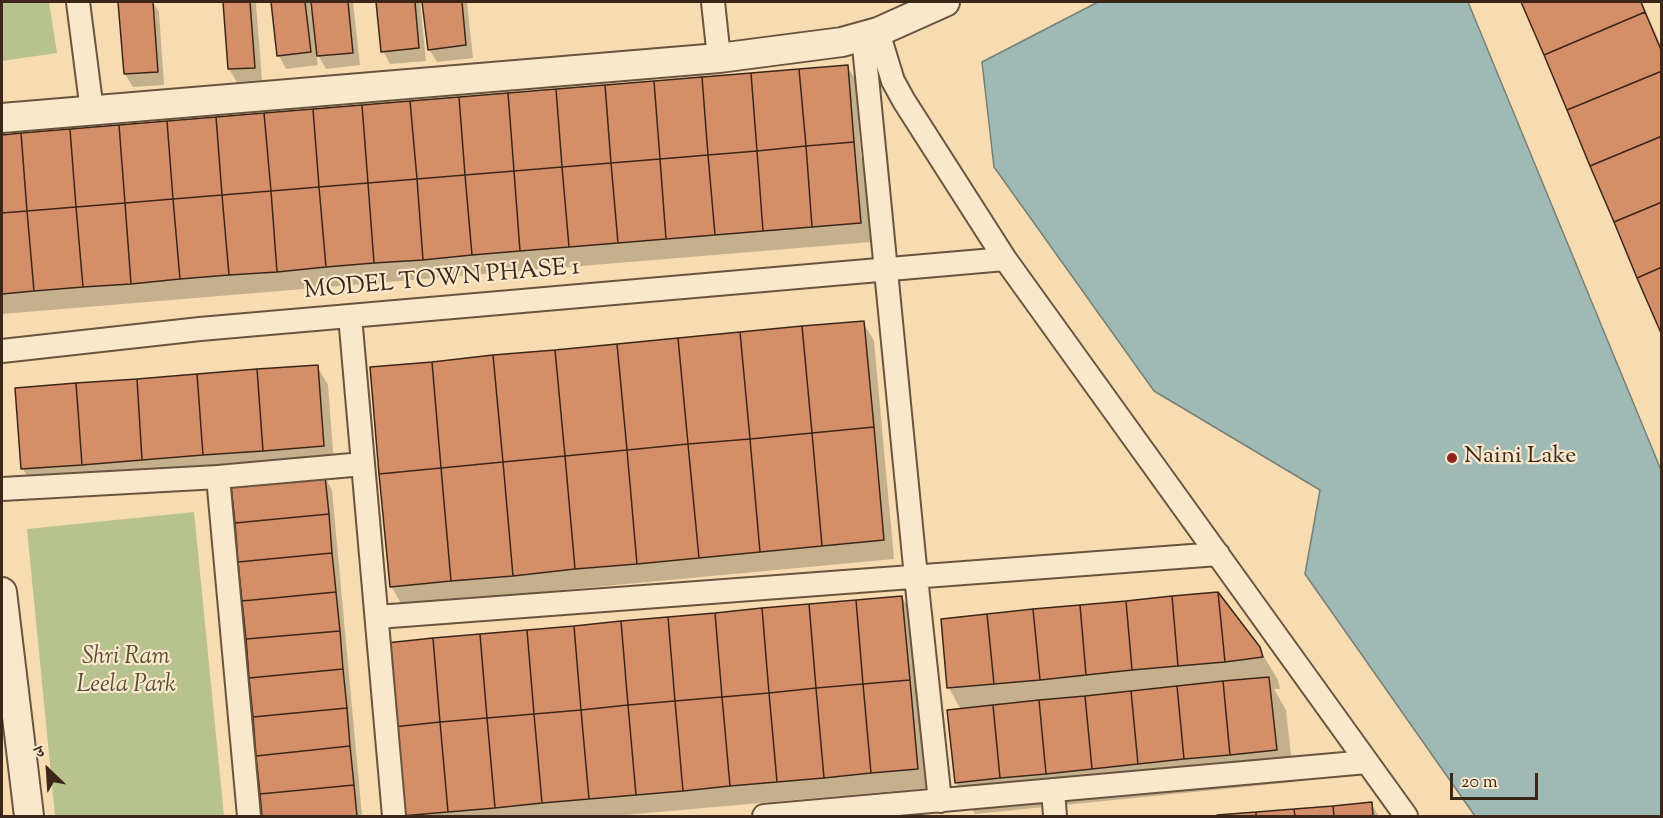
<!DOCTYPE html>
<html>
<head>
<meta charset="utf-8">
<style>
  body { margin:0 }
  #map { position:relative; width:1663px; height:818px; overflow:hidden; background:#f7dcb1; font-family:"Sorts Mill Goudy","Noto Serif Devanagari",serif }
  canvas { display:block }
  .frame { position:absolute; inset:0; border:3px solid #3b2619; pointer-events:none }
  .north { position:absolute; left:18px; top:740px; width:60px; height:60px; -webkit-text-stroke:4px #fae8cc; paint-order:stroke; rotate:335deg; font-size:16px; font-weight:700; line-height:24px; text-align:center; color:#3b2619 }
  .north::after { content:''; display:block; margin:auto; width:21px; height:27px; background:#3b2619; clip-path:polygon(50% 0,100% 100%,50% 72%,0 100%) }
  .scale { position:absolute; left:1450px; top:773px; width:88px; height:27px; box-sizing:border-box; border:3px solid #3b2619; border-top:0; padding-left:8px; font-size:18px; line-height:21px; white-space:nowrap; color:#3b2619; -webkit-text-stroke:4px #fae8cc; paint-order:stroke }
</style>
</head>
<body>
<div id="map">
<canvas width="1663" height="818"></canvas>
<div class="frame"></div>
<div class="north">उ</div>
<div class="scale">20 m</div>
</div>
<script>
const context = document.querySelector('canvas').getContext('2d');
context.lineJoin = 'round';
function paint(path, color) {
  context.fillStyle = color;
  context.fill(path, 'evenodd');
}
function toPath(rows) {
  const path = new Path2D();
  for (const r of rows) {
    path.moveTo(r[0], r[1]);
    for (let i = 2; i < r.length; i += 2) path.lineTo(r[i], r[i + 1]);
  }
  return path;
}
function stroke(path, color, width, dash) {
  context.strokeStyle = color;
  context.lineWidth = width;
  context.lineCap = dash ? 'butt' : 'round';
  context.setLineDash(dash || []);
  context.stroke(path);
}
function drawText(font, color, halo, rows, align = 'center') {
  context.font = font + ' "Sorts Mill Goudy",serif';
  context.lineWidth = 4.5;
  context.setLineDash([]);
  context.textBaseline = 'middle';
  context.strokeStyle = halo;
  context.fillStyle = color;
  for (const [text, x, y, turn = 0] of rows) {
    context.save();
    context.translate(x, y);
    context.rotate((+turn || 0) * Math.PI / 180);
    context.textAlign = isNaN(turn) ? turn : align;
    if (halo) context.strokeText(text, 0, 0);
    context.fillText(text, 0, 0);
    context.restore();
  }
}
paint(toPath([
  [2,2,49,2,57,53,2,61],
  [194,512,224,816,55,816,27,529]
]), '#b8c28f');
const water = toPath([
  [1098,2,1468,2,1661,470,1661,816,1475,816,1305,574,1320,490,1154,391,994,167,982,62,1098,2]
]);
paint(water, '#9fbab4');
stroke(water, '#777f76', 1.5);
paint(toPath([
  [120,2,153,2,159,12,164,85,133,87,125,74],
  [225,2,255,2,256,4,262,80,237,82,229,69],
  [272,2,310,2,311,12,314,12,313,2,353,2,360,65,326,69,316,52,318,65,286,69,279,56],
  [378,2,420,2,426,61,390,64,383,51],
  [424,2,467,2,473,58,437,62,429,49],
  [1523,2,1642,2,1662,48,1662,330],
  [847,66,855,79,861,157,865,163,871,242,2,314,2,136],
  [863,322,874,341,894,559,402,605,391,586],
  [317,366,328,385,334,465,34,488,23,469,17,389],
  [325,477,332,490,362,816,264,816,233,486],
  [902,597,913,616,928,788,614,816,403,816],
  [1259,648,1278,680,1280,689,1274,689,1286,710,1294,782,975,814,956,782,961,710,949,688],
  [1371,804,1379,816,1220,816]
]), '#0003');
const building = toPath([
  [118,2,153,2,158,72,124,74,118,2],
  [223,2,250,2,255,68,228,69,223,2],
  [271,2,305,2,311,52,277,56,271,2],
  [311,2,348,2,353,53,317,56,311,2],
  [376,2,415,2,419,48,381,52,376,2],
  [422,2,462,2,466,45,428,50,422,2],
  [1521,2,1641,2,1645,12,1544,55,1521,2],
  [1645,12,1662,52,1662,71,1567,110,1544,55,1645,12],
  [848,65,854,142,806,146,799,69,848,65],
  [799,69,806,146,757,151,751,73,799,69],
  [1662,71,1662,136,1590,166,1567,110,1662,71],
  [751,73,757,151,708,155,702,77,751,73],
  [702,77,708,155,660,159,654,81,702,77],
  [654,81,660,159,611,163,605,85,654,81],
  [605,85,611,163,562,167,556,89,605,85],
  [556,89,562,167,514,171,508,93,556,89],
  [508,93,514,171,465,175,459,97,508,93],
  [459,97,465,175,417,179,410,101,459,97],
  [410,101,417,179,368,183,362,105,410,101],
  [362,105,368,183,319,187,313,109,362,105],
  [313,109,319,187,271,191,264,113,313,109],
  [264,113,271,191,222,195,216,117,264,113],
  [216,117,222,195,173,199,167,121,216,117],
  [167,121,173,199,125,203,119,125,167,121],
  [119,125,125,203,76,207,70,129,119,125],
  [70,129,76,207,27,211,21,133,70,129],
  [21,133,27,211,2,213,2,135,21,133],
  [1662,136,1662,202,1614,222,1590,166,1662,136],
  [854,142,861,223,812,227,806,146,854,142],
  [806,146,812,227,763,231,757,151,806,146],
  [757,151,763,231,715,235,708,155,757,151],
  [708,155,715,235,666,239,660,159,708,155],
  [660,159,666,239,618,243,611,163,660,159],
  [611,163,618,243,569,247,562,167,611,163],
  [562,167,569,247,520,251,514,171,562,167],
  [514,171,520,251,472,255,465,175,514,171],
  [465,175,472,255,423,260,417,179,465,175],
  [417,179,423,260,374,263,368,183,417,179],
  [368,183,374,263,326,267,319,187,368,183],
  [319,187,326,267,277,272,271,191,319,187],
  [271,191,277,272,229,275,222,195,271,191],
  [222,195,229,275,180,279,173,199,222,195],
  [173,199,180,279,131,284,125,203,173,199],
  [1662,202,1662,267,1637,278,1614,222,1662,202],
  [125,203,131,284,83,287,76,207,125,203],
  [76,207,83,287,34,291,27,211,76,207],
  [27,211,34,291,2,294,2,213,27,211],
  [1662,267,1662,333,1661,333,1637,278,1662,267],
  [864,321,874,427,812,433,802,326,864,321],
  [802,326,812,433,750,439,740,332,802,326],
  [740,332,750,439,688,444,678,338,740,332],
  [678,338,688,444,627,450,617,344,678,338],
  [617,344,627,450,565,456,555,350,617,344],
  [555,350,565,456,503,462,493,355,555,350],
  [493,355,503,462,441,468,432,362,493,355],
  [432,362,441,468,379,474,370,367,432,362],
  [318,365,324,446,263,451,257,369,318,365],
  [257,369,263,451,203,455,197,374,257,369],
  [197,374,203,455,142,460,137,379,197,374],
  [137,379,142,460,82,465,76,383,137,379],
  [76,383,82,465,21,469,15,388,76,383],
  [874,427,884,540,822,546,812,433,874,427],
  [812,433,822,546,760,552,750,439,812,433],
  [750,439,760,552,699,558,688,444,750,439],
  [688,444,699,558,637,564,627,450,688,444],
  [627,450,637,564,575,569,565,456,627,450],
  [565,456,575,569,513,576,503,462,565,456],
  [503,462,513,576,451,581,441,468,503,462],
  [441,468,451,581,390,587,379,474,441,468],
  [325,476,329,514,235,523,231,485,325,476],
  [329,514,332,553,238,562,235,523,329,514],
  [332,553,336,592,242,601,238,562,332,553],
  [336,592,340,631,246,639,242,601,336,592],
  [1218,592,1260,647,1263,657,1225,662,1218,592],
  [1218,592,1225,662,1178,666,1172,596,1218,592],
  [902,596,910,680,863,684,856,600,902,596],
  [1172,596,1178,666,1132,670,1126,601,1172,596],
  [856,600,863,684,816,688,809,604,856,600],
  [1126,601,1132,670,1086,675,1080,605,1126,601],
  [809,604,816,688,769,693,762,608,809,604],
  [1080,605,1086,675,1040,680,1033,609,1080,605],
  [762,608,769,693,722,697,715,613,762,608],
  [1033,609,1040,680,994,684,987,614,1033,609],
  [715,613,722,697,675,701,668,617,715,613],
  [987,614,994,684,947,688,941,619,987,614],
  [668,617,675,701,628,705,621,621,668,617],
  [621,621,628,705,581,710,574,626,621,621],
  [574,626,581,710,534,714,527,630,574,626],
  [527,630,534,714,487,718,480,634,527,630],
  [340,631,343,669,249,678,246,639,340,631],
  [480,634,487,718,440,722,433,638,480,634],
  [433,638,440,722,393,727,386,643,433,638],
  [343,669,347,708,253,717,249,678,343,669],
  [1269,677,1277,750,1230,755,1223,681,1269,677],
  [910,680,918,769,871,773,863,684,910,680],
  [1223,681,1230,755,1184,759,1177,686,1223,681],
  [863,684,871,773,824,778,816,688,863,684],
  [1177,686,1184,759,1138,764,1131,691,1177,686],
  [816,688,824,778,777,782,769,693,816,688],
  [1131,691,1138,764,1092,769,1085,696,1131,691],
  [769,693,777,782,730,786,722,697,769,693],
  [1085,696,1092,769,1046,774,1039,700,1085,696],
  [722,697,730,786,683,791,675,701,722,697],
  [1039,700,1046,774,1000,778,993,705,1039,700],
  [675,701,683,791,636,795,628,705,675,701],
  [628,705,636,795,589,799,581,710,628,705],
  [993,705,1000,778,955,783,947,710,993,705],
  [347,708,350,746,256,756,253,717,347,708],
  [581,710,589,799,542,803,534,714,581,710],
  [534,714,542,803,495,808,487,718,534,714],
  [487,718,495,808,448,812,440,722,487,718],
  [440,722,448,812,401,816,393,727,440,722],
  [350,746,354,785,260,794,256,756,350,746],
  [354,785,357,816,262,816,260,794,354,785],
  [1372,802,1373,816,1334,816,1333,806,1372,802],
  [1333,806,1334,816,1295,816,1294,809,1333,806],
  [1294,809,1295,816,1256,816,1256,812,1294,809],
  [1256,812,1256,816,1217,816,1217,815,1256,812]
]);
paint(building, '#d48f69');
stroke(building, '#3b2619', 1.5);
const minor = toPath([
  [78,2,92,111],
  [713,2,719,58],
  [878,32,893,81,904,101,1005,259,1406,816],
  [863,36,916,577,940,801],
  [350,316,394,816],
  [2,351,200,329,1005,259],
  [218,477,249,816],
  [2,489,218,477,363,464],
  [377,617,1218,554],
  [1053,790,1055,816],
  [764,816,1367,762]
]);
const tertiary = toPath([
  [2,118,719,58,842,42,878,32,945,2],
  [2,592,29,816]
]);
stroke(minor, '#6a543f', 26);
stroke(tertiary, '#6a543f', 32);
stroke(minor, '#fae8cc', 22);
stroke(tertiary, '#fae8cc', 28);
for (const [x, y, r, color] of [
  [1452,458,6,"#8f2418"]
]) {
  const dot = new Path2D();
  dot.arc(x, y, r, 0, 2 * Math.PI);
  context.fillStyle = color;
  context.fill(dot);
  stroke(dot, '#fae8cc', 2);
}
drawText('24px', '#3b2619', '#fae8cc', [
  ["MODEL TOWN PHASE 1",442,281,-5]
]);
drawText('24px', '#3b2619', '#fae8cc', [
  ["Naini Lake",1464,458]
], 'left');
drawText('italic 24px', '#5a4d36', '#fae8cc', [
  ["Shri Ram",126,659],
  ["Leela Park",126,687]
]);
</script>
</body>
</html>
